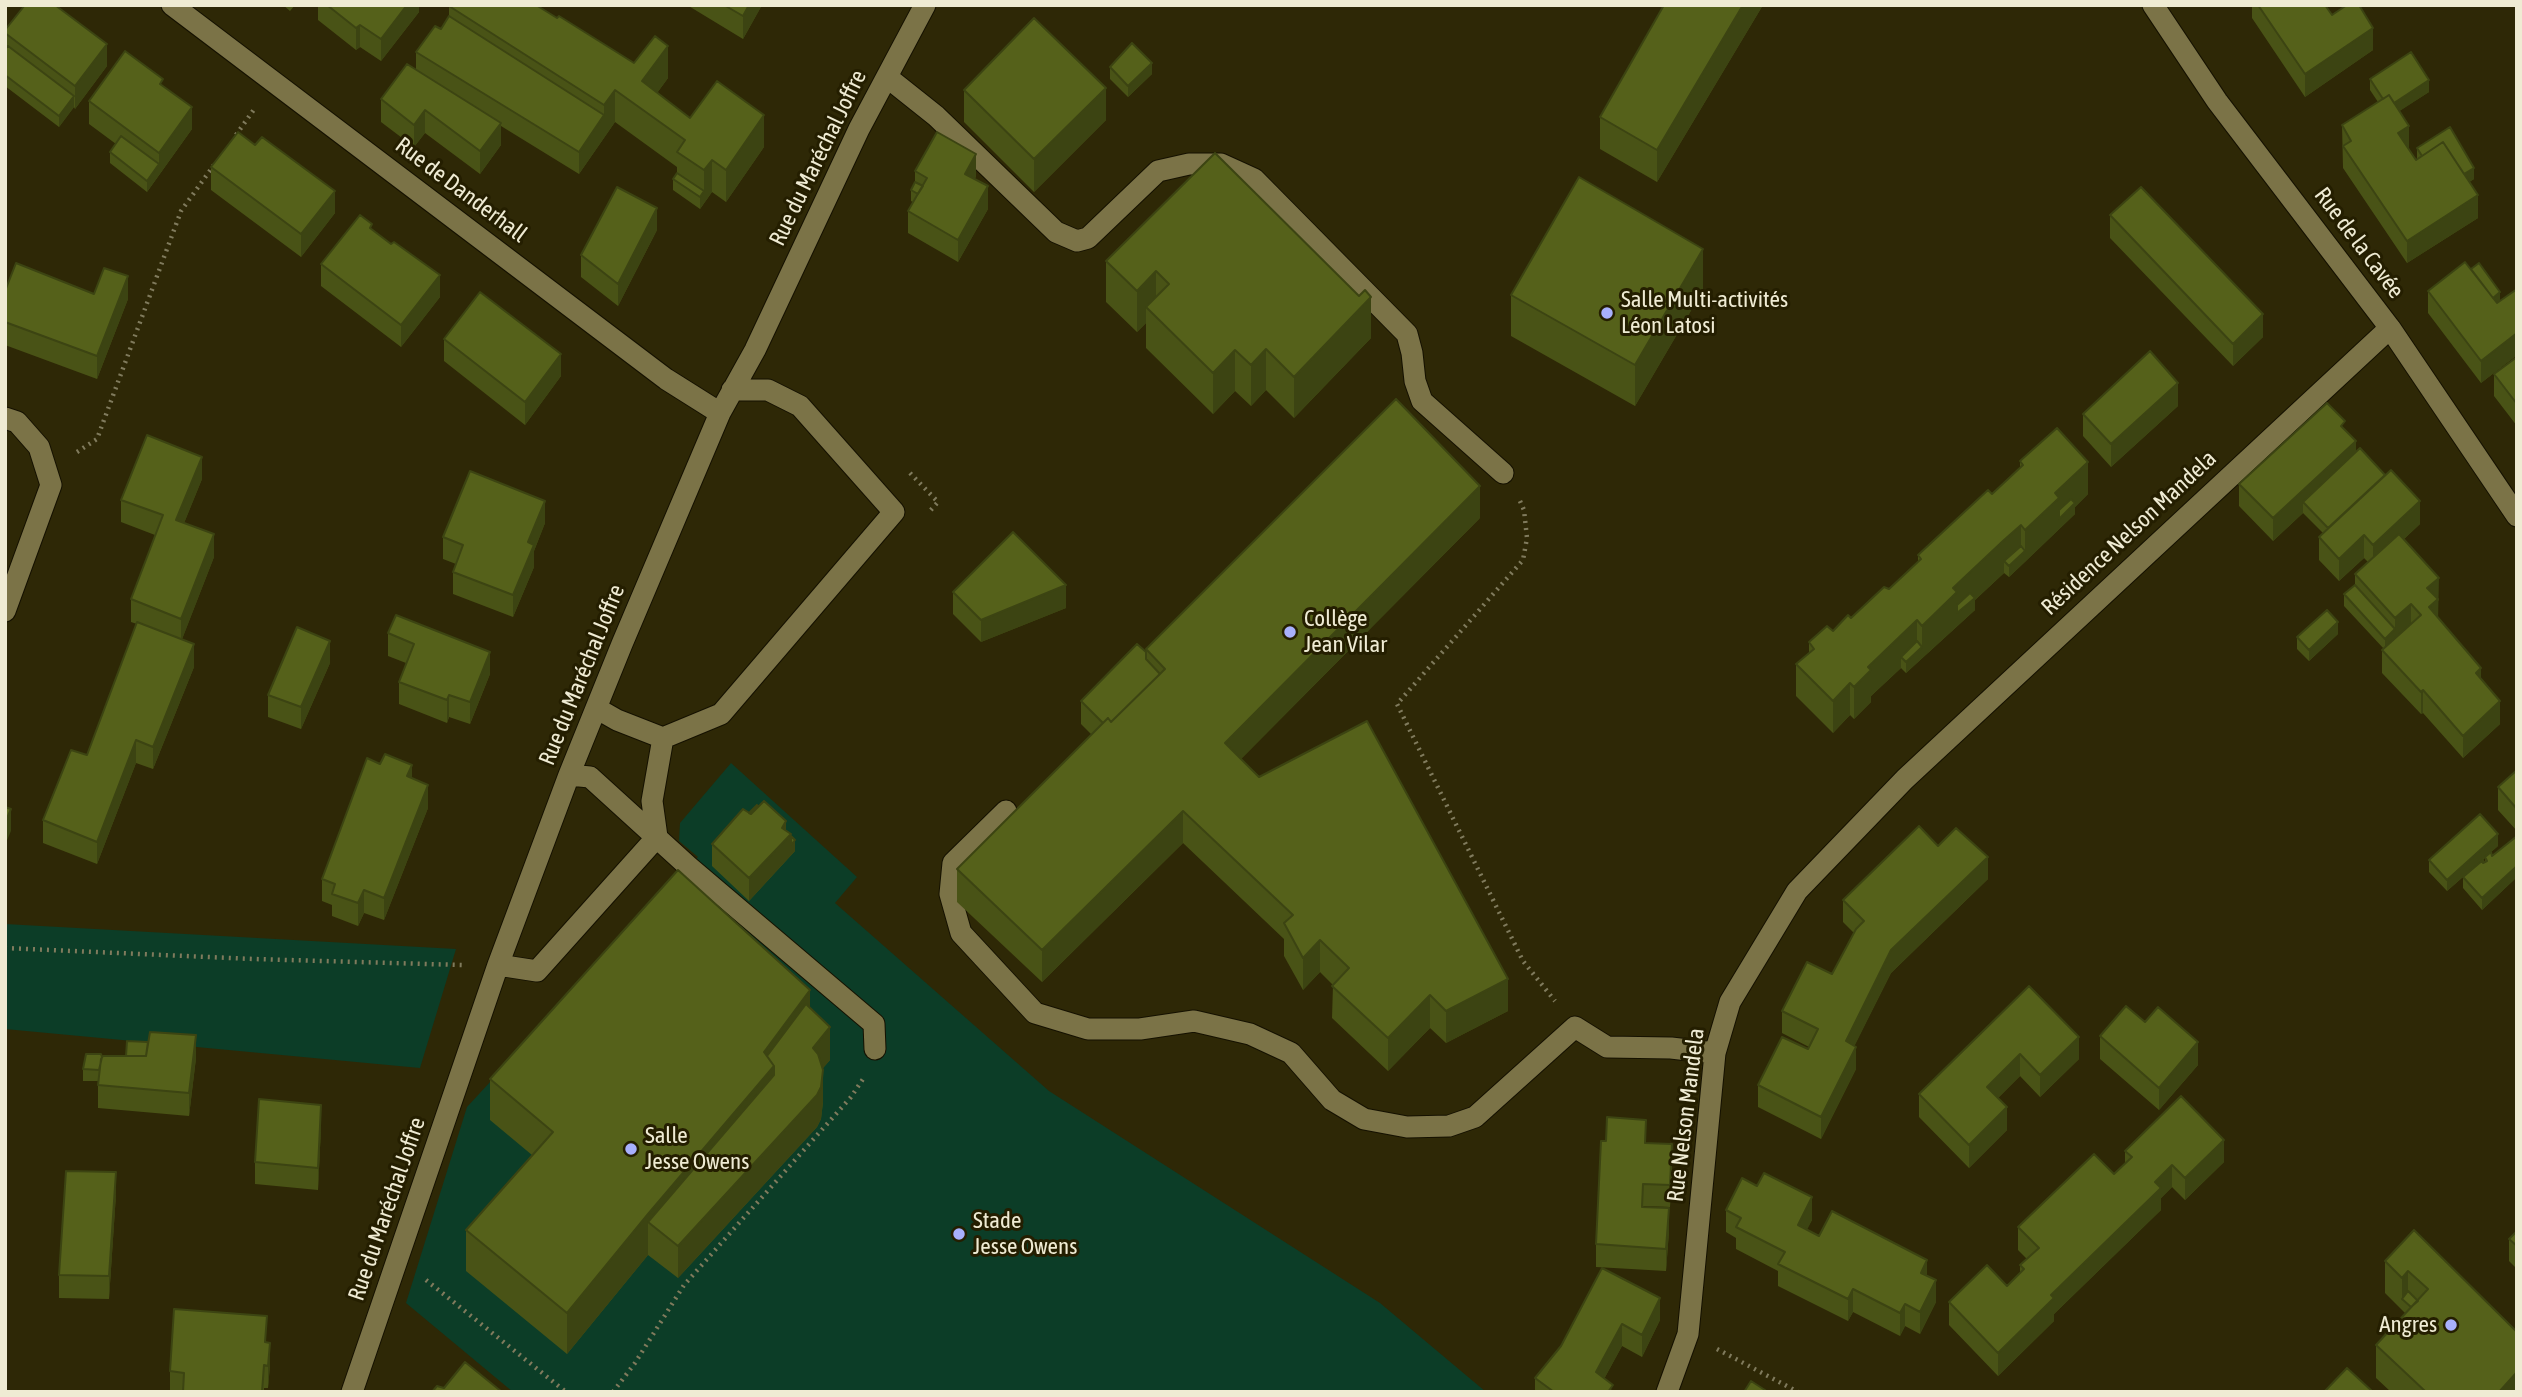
<!DOCTYPE html>
<html>
<head>
<meta charset="utf-8">
<style>
  body { margin:0 }
  #map { position:relative; width:2522px; height:1397px; overflow:hidden; background:#2e2806; font-family:"Asap Condensed",sans-serif }
  canvas { display:block }
  .frame { position:absolute; inset:0; border:7px solid #efebd3; pointer-events:none }
</style>
</head>
<body>
<div id="map">
<canvas width="2522" height="1397"></canvas>
<div class="frame"></div>
</div>
<script>
const context = document.querySelector('canvas').getContext('2d');
context.lineJoin = 'round';
function paint(path, color) {
  context.fillStyle = color;
  context.fill(path, 'evenodd');
}
function toPath(rows) {
  const path = new Path2D();
  for (const r of rows) {
    path.moveTo(r[0], r[1]);
    for (let i = 2; i < r.length; i += 2) path.lineTo(r[i], r[i + 1]);
  }
  return path;
}
function stroke(path, color, width, dash) {
  context.strokeStyle = color;
  context.lineWidth = width;
  context.lineCap = dash ? 'butt' : 'round';
  context.setLineDash(dash || []);
  context.stroke(path);
}
function drawText(font, color, halo, rows, align = 'center') {
  context.font = font + ' "Asap Condensed",sans-serif';
  context.lineWidth = 6;
  context.setLineDash([]);
  context.textBaseline = 'middle';
  context.strokeStyle = halo;
  context.fillStyle = color;
  for (const [text, x, y, turn = 0] of rows) {
    context.save();
    context.translate(x, y);
    context.rotate((+turn || 0) * Math.PI / 180);
    context.textAlign = isNaN(turn) ? turn : align;
    if (halo) context.strokeText(text, 0, 0);
    context.fillText(text, 0, 0);
    context.restore();
  }
}
paint(toPath([
  [731,763,857,877,835,903,1049,1091,1380,1303,1486,1392,513,1392,406,1303,467,1107,698,857,679,841,680,823],
  [5,924,456,949,420,1068,5,1029]
]), '#0c3d27');
const minor = toPath([
  [172,5,666,379,720,413],
  [2153,5,2217,101,2390,328,2517,516],
  [887,77,936,116,1056,232,1077,241,1088,238,1158,171,1189,164,1221,164,1254,179,1407,334,1412,353,1415,381,1422,401,1503,473],
  [5,418,17,422,39,447,51,485,5,611],
  [596,708,617,720,663,738,721,714,894,512,800,406,768,390,732,390],
  [569,775,590,777,689,867,874,1024,875,1049],
  [1006,811,953,863,950,894,961,933,1035,1013,1088,1029,1140,1029,1194,1021,1250,1034,1291,1053,1332,1100,1364,1119,1407,1127,1449,1126,1475,1117,1575,1027,1607,1047,1671,1048,1715,1053],
  [498,965,537,971,657,837,652,801,663,738],
  [352,1392,498,965,569,775,622,644,720,413,755,350,859,129,925,5],
  [1667,1392,1688,1334,1715,1053,1730,1002,1797,891,1905,779,2390,328]
]);
stroke(minor, '#151100', 23);
stroke(toPath([
  [236,135,255,108],
  [77,452,97,439,181,211,214,165],
  [910,473,938,502,929,512],
  [1520,501,1524,510,1527,538,1523,560,1397,704,1523,961,1555,1001],
  [5,948,253,959,462,965],
  [426,1280,566,1392],
  [1717,1349,1798,1392],
  [613,1392,635,1363,684,1285,851,1097,863,1079]
]), '#807b5d', 4.5, [2, 5]);
stroke(minor, '#7b7347', 21);
paint(toPath([
  [283,5,295,5,290,11],
  [318,5,419,5,419,12,381,61,360,47,356,50,318,20],
  [687,5,762,5,743,39],
  [1664,5,1763,5,1657,182,1600,149,1600,117],
  [2252,5,2325,5,2332,15,2373,50,2305,97,2252,18],
  [449,6,634,63,668,78,657,93,690,118,764,147,726,202,712,192,700,209,673,190,673,179,677,173,677,167,615,122,579,174,501,126,501,145,480,174,425,133,414,147,381,122,381,99,416,70,416,52,441,29,449,16],
  [5,30,107,66,75,109,74,107,59,127,5,86],
  [1110,67,1152,74,1128,97,1110,79],
  [2370,79,2429,92,2399,111,2408,149,2416,160,2417,159,2417,148,2474,179,2469,182,2478,218,2407,263,2343,168,2342,125,2378,102,2370,90],
  [163,86,192,129,147,192,110,163,110,152,116,144,89,124,89,101],
  [964,90,1106,120,1034,192,964,122],
  [1215,153,1371,338,1294,418,1266,390,1251,406,1235,391,1213,414,1146,348,1146,323,1137,332,1106,302,1106,261],
  [211,167,335,213,301,257,211,190],
  [915,171,976,176,975,179,988,209,958,262,908,233,908,211,913,202,911,201,911,190,915,182],
  [2110,215,2263,337,2233,366,2110,238],
  [372,229,440,297,401,347,321,286,321,264],
  [657,230,618,306,581,277,581,255],
  [2471,269,2500,301,2517,289,2517,355,2481,383,2428,313,2428,291],
  [1703,290,1635,406,1511,336,1511,295],
  [5,291,94,294,128,299,97,379,5,345],
  [444,339,561,376,525,425,444,361],
  [2517,357,2517,426,2494,396,2494,374],
  [2178,406,2111,467,2083,436,2083,414],
  [2345,430,2356,452,2420,524,2404,539,2439,600,2438,601,2438,618,2481,680,2500,724,2463,758,2423,713,2421,714,2382,673,2382,650,2384,649,2344,606,2344,594,2355,585,2355,574,2368,562,2364,558,2339,581,2319,560,2319,537,2323,533,2303,513,2273,541,2239,506,2239,484],
  [2020,461,2088,494,2075,507,2075,514,2009,577,2004,573,1975,600,1975,610,1906,673,1901,668,1871,696,1871,702,1854,719,1850,715,1833,733,1796,696,1796,664,1809,653,1809,642,1833,631,1889,589,1918,562,1918,555,1992,494,2020,468],
  [202,479,184,523,214,557,182,639,194,667,153,769,136,763,97,864,43,843,43,820,87,755,137,624,131,622,131,599,155,535,121,522,121,500],
  [1480,518,1241,759,1508,1011,1446,1043,1430,1028,1388,1071,1332,1018,1333,985,1320,972,1303,990,1284,956,1284,939,1183,843,1042,982,957,902,957,869,1092,735,1081,724,1081,701,1146,652,1146,649],
  [545,523,534,551,534,567,513,617,453,594,453,572,456,564,443,559,443,537],
  [953,592,1066,608,981,642,953,614],
  [388,633,490,674,470,724,449,717,447,723,399,704,399,682,406,663,388,656],
  [2338,634,2309,661,2297,649,2297,637],
  [330,663,301,729,268,717,268,695],
  [2517,770,2517,831,2498,810,2498,787],
  [412,778,428,808,384,920,364,913,358,926,332,916,332,905,322,901,322,879],
  [749,813,786,830,791,836,795,851,749,901,712,866,712,844],
  [2517,836,2517,877,2482,910,2463,888,2463,877,2447,891,2429,872,2429,860,2498,846,2491,852,2492,856],
  [2485,858,2485,862,2468,873],
  [1938,846,1988,879,1891,973,1854,1046,1856,1069,1821,1139,1758,1107,1758,1085,1808,1049,1809,1047,1782,1033,1782,1011,1832,974,1854,933,1843,922,1843,900],
  [2029,986,2079,1059,2040,1097,2020,1076,1998,1098,2007,1130,1969,1168,1919,1117,1919,1094],
  [810,1008,830,1060,822,1069,823,1102,821,1119,817,1127,678,1278,648,1255,567,1354,466,1271,466,1230,532,1155,490,1120,490,1079],
  [2145,1022,2198,1065,2159,1110,2100,1059,2100,1036],
  [102,1057,196,1058,189,1116,98,1108,98,1081,83,1081,83,1069],
  [321,1127,318,1190,255,1184,255,1162],
  [1646,1143,1672,1167,1670,1207,1643,1206,1669,1231,1666,1271,1596,1267,1596,1244],
  [2125,1151,2224,1162,2185,1200,2172,1187,2161,1198,2161,1210,2054,1314,2054,1321,1998,1376,1949,1325,1949,1302,2007,1286,2020,1273,2020,1265,2027,1259,2018,1250,2018,1227,2114,1174,2125,1164],
  [116,1194,109,1299,59,1298,59,1275],
  [1726,1210,1812,1220,1806,1230,1819,1236,1927,1276,1936,1302,1920,1334,1905,1326,1900,1336,1853,1312,1848,1321,1778,1286,1778,1271,1736,1249,1736,1238,1726,1232],
  [2414,1230,2517,1392,2391,1392,2376,1378,2376,1345,2406,1314,2385,1293,2385,1261],
  [2517,1231,2517,1269,2509,1261,2509,1239],
  [1602,1268,1660,1320,1642,1357,1622,1346,1604,1379,1613,1392,1535,1392,1535,1378,1561,1346],
  [267,1342,270,1365,268,1388,264,1388,264,1392,170,1392,170,1371]
]), '#495316');
paint(toPath([
  [407,5,419,5,419,12,381,61,381,39],
  [749,5,762,5,743,39,743,16],
  [1743,5,1763,5,1657,182,1657,150],
  [360,25,360,47,356,50,356,28],
  [2373,28,2373,50,2305,97,2305,74],
  [107,44,107,66,75,109,75,86],
  [668,46,668,78,644,111,642,81],
  [1152,63,1152,74,1128,97,1128,86],
  [2429,80,2429,92,2389,118,2389,106],
  [1106,88,1106,120,1034,192,1034,159],
  [615,90,615,122,579,174,579,152,604,115,604,105],
  [74,96,74,107,59,127,59,116],
  [192,107,192,129,147,192,147,181,159,164,159,153],
  [425,110,425,133,414,147,414,125],
  [764,115,764,147,726,202,726,170],
  [501,123,501,145,480,174,480,151],
  [2409,126,2409,148,2398,155,2398,133],
  [976,154,976,176,965,196,965,174],
  [712,160,712,192,700,209,700,197,704,191,704,170],
  [2474,168,2474,179,2459,189,2459,177],
  [988,186,988,209,958,262,958,240],
  [335,191,335,213,301,257,301,234],
  [2478,195,2478,218,2407,263,2407,241],
  [657,208,657,230,618,306,618,284],
  [1703,249,1703,290,1635,406,1635,365],
  [1156,271,1156,312,1146,307,1146,323,1137,332,1137,291],
  [440,275,440,297,401,347,401,325],
  [128,276,128,299,97,379,97,356],
  [2500,292,2500,304,2488,302],
  [1371,297,1371,338,1294,418,1294,377],
  [2263,314,2263,337,2233,366,2233,344],
  [2517,333,2517,355,2481,383,2481,361],
  [1266,349,1266,390,1251,406,1251,365],
  [1235,350,1235,391,1213,414,1213,373],
  [561,354,561,376,525,425,525,402],
  [2178,383,2178,406,2111,467,2111,444],
  [2356,441,2356,464,2303,502,2303,513,2273,541,2273,518],
  [202,457,202,479,176,543,176,520],
  [2088,462,2088,494,2075,507,2075,514,2025,562,2025,530,2055,493],
  [1480,486,1480,518,1225,775,1225,743],
  [545,501,545,523,534,551,534,567,513,617,513,595,528,542],
  [2420,501,2420,524,2373,568,2373,545],
  [2021,525,2021,554,2025,551,2025,562,2009,577,2009,566,2004,561,2004,573,1975,600,1975,610,1906,673,1906,662,1901,657,1901,668,1871,696,1871,702,1854,719,1854,687,1868,667,1917,620,1917,651,1922,647,1922,626,1953,588],
  [214,534,214,557,181,642,181,619],
  [2364,535,2364,558,2339,581,2339,559],
  [2439,578,2438,622,2429,630,2427,588],
  [1066,585,1066,608,981,642,981,620],
  [2411,604,2411,626,2395,641,2395,618],
  [2338,622,2338,634,2309,661,2309,650],
  [2395,629,2395,641,2385,650,2385,639],
  [330,641,330,663,301,729,301,707],
  [194,644,194,667,153,769,153,747],
  [490,652,490,674,470,724,470,702],
  [2481,668,2481,691,2476,673],
  [1850,683,1850,715,1833,733,1833,701],
  [2423,690,2423,713,2421,714,2421,692],
  [449,695,449,717,447,723,447,700],
  [2500,701,2500,724,2463,758,2463,736],
  [136,740,136,763,97,864,97,842],
  [412,765,412,788,407,776],
  [428,785,428,808,384,920,384,898],
  [11,809,11,831,5,845,5,823],
  [1183,811,1183,843,1042,982,1042,950],
  [786,821,786,839,791,834,791,845,795,840,795,851,749,901,749,878],
  [2498,834,2498,846,2447,891,2447,880],
  [1988,857,1988,879,1891,973,1846,1063,1846,1041,1891,950],
  [2517,866,2517,877,2482,910,2482,898],
  [364,890,364,913,358,926,358,903],
  [1320,940,1320,972,1303,990,1303,958],
  [1508,979,1508,1011,1446,1043,1446,1011],
  [810,990,810,1031,774,1079,648,1222,648,1255,567,1354,567,1313],
  [1430,995,1430,1028,1388,1071,1388,1038],
  [830,1027,830,1060,813,1080,813,1048],
  [196,1035,196,1058,189,1116,189,1093],
  [2079,1037,2079,1059,2040,1097,2040,1075],
  [2198,1042,2198,1065,2159,1110,2159,1088],
  [1856,1047,1856,1069,1821,1139,1821,1117],
  [2020,1054,2020,1076,1987,1109,1987,1087],
  [823,1070,823,1102,821,1119,817,1127,678,1278,678,1246],
  [321,1105,321,1127,318,1190,318,1168],
  [2007,1107,2007,1130,1969,1168,1969,1145],
  [2224,1140,2224,1162,2185,1200,2185,1178],
  [1672,1144,1672,1167,1670,1207,1670,1185],
  [2172,1165,2172,1187,2161,1198,2161,1210,2054,1314,2054,1321,1998,1376,1998,1353,2155,1182],
  [116,1172,116,1194,109,1299,109,1276],
  [1812,1197,1812,1220,1798,1248,1798,1225],
  [1669,1208,1669,1231,1666,1271,1666,1249],
  [1927,1260,1927,1282,1921,1273],
  [2408,1271,2408,1303,2402,1299,2402,1310,2402,1278],
  [1936,1280,1936,1302,1920,1334,1920,1312],
  [1853,1289,1853,1312,1848,1321,1848,1299],
  [1660,1298,1660,1320,1642,1357,1642,1335],
  [1905,1304,1905,1326,1900,1336,1900,1313],
  [1622,1324,1622,1346,1597,1392,1596,1372],
  [270,1343,270,1365,268,1388,268,1366],
  [2517,1372,2517,1392,2499,1392]
]), '#3c4412');
const building = toPath([
  [25,5,55,5,107,44,75,86,5,33,5,30,25,5],
  [327,5,407,5,381,39,360,25,356,28,327,5],
  [450,5,536,5,557,18,559,16,634,63,655,36,668,46,642,81,690,118,717,81,764,115,726,170,712,160,704,170,677,152,685,140,615,90,604,105,449,6,450,5],
  [724,5,749,5,743,16,724,5],
  [1664,5,1743,5,1657,150,1600,117,1664,5],
  [2258,5,2325,5,2332,15,2347,5,2359,5,2373,28,2305,74,2258,5],
  [449,16,604,115,579,152,416,52,435,26,441,29,449,16],
  [1034,18,1106,88,1034,159,964,90,1034,18],
  [1132,43,1152,63,1128,86,1110,67,1132,43],
  [8,46,74,96,59,116,5,75,5,49,8,46],
  [125,51,163,79,160,84,192,107,159,153,89,101,125,51],
  [2411,52,2429,80,2394,103,2389,95,2383,99,2370,79,2411,52],
  [407,64,501,123,480,151,425,110,414,125,381,99,407,64],
  [2389,95,2409,126,2398,133,2416,160,2443,142,2478,195,2407,241,2343,146,2351,141,2342,125,2389,95],
  [2450,127,2474,168,2464,174,2443,142,2422,156,2417,148,2450,127],
  [238,132,255,145,262,137,335,191,301,234,211,167,238,132],
  [937,132,976,154,965,174,988,186,958,240,908,211,927,178,915,171,937,132],
  [121,136,159,164,147,181,110,152,121,136],
  [1215,153,1359,296,1365,290,1371,297,1294,377,1266,349,1251,365,1235,350,1213,373,1146,307,1169,284,1156,271,1137,291,1106,261,1215,153],
  [677,173,704,191,700,197,673,179,677,173],
  [1579,177,1703,249,1635,365,1511,295,1579,177],
  [915,182,923,186,918,194,911,190,915,182],
  [617,187,657,208,618,284,581,255,617,187],
  [2141,187,2263,314,2233,344,2110,215,2141,187],
  [360,215,372,224,370,228,391,244,394,242,440,275,401,325,321,264,360,215],
  [2465,262,2497,303,2517,289,2517,333,2481,361,2428,291,2465,262],
  [16,263,94,294,104,268,128,276,97,356,5,322,5,291,16,263],
  [2479,263,2500,292,2493,298,2471,269,2479,263],
  [480,292,561,354,525,402,444,339,480,292],
  [2150,351,2178,383,2111,444,2083,414,2150,351],
  [2517,357,2517,404,2494,374,2517,357],
  [1396,399,1480,486,1225,743,1259,777,1367,721,1508,979,1446,1011,1430,995,1388,1038,1332,986,1349,968,1320,940,1303,958,1284,923,1293,915,1183,811,1042,950,957,869,1108,718,1111,722,1165,669,1146,649,1396,399],
  [2327,403,2345,421,2341,426,2356,441,2273,518,2239,484,2327,403],
  [2057,428,2088,462,2055,493,2059,498,2025,530,2021,525,2004,540,1953,588,1957,592,1922,626,1917,620,1868,667,1871,670,1854,687,1850,683,1833,701,1796,664,1814,649,1809,642,1827,626,1833,631,1848,615,1851,618,1884,587,1889,589,1921,559,1918,555,1988,490,1992,494,2023,465,2020,461,2057,428],
  [147,435,202,457,176,520,214,534,181,619,131,599,163,515,121,500,147,435],
  [2360,448,2385,475,2328,528,2303,502,2360,448],
  [2391,470,2420,501,2373,545,2364,535,2339,559,2319,537,2391,470],
  [470,471,545,501,528,542,534,545,513,595,453,572,463,545,443,537,470,471],
  [2071,499,2075,503,2059,519,2059,510,2071,499],
  [1013,532,1066,585,981,620,953,592,1013,532],
  [2399,534,2439,578,2427,588,2438,599,2429,607,2481,668,2476,673,2500,701,2463,736,2423,690,2421,692,2382,650,2421,615,2411,604,2395,618,2355,574,2399,534],
  [2021,546,2025,551,2009,566,2004,561,2021,546],
  [2355,585,2395,629,2385,639,2344,594,2355,585],
  [1970,593,1975,598,1957,613,1957,605,1970,593],
  [2327,610,2338,622,2309,650,2297,637,2327,610],
  [396,615,490,652,470,702,449,695,447,700,399,682,414,644,388,633,396,615],
  [137,622,194,644,153,747,136,740,97,842,43,820,71,750,87,755,137,622],
  [297,627,330,641,301,707,268,695,297,627],
  [1917,641,1922,647,1906,662,1901,657,1917,641],
  [1137,644,1146,652,1146,659,1160,674,1111,722,1108,718,1103,723,1081,701,1137,644],
  [385,754,412,765,407,776,428,785,384,898,364,890,358,903,332,894,335,884,322,879,367,758,380,764,385,754],
  [2517,770,2517,809,2498,787,2517,770],
  [764,801,786,821,782,828,791,834,749,878,712,844,743,809,751,814,764,801],
  [757,805,758,807,751,814,749,813,757,805],
  [5,807,11,809,5,823,5,807],
  [2480,814,2498,834,2447,880,2429,860,2480,814],
  [1919,826,1938,846,1956,828,1988,857,1891,950,1846,1041,1856,1047,1821,1117,1758,1085,1782,1037,1808,1049,1818,1029,1782,1011,1807,962,1832,974,1856,929,1864,921,1843,900,1919,826],
  [791,836,795,840,791,845,791,836],
  [2517,836,2517,866,2482,898,2463,877,2483,860,2483,863,2487,861,2485,857,2491,852,2492,856,2517,836],
  [678,870,810,990,764,1052,774,1066,648,1214,567,1313,466,1230,553,1132,490,1079,678,870],
  [2029,986,2079,1037,2040,1075,2020,1054,1987,1087,2007,1107,1969,1145,1919,1094,2029,986],
  [806,1004,830,1027,813,1048,818,1054,823,1070,821,1087,817,1095,678,1246,648,1222,774,1075,774,1066,767,1056,806,1004],
  [2126,1006,2145,1022,2158,1007,2198,1042,2159,1088,2100,1036,2126,1006],
  [150,1032,196,1035,189,1093,98,1085,101,1059,103,1056,146,1056,150,1032],
  [127,1041,148,1042,146,1056,126,1056,127,1041],
  [86,1054,101,1054,102,1057,99,1070,83,1069,86,1054],
  [2181,1096,2224,1140,2185,1178,2172,1165,2155,1182,2161,1188,2051,1295,2054,1298,1998,1353,1949,1302,1987,1265,2007,1286,2024,1269,2020,1265,2039,1248,2018,1227,2094,1154,2114,1174,2132,1157,2125,1151,2181,1096],
  [259,1099,321,1105,318,1168,255,1162,259,1099],
  [1607,1117,1646,1120,1645,1143,1672,1144,1670,1185,1643,1184,1642,1207,1669,1208,1666,1249,1596,1244,1601,1141,1606,1141,1607,1117],
  [66,1171,116,1172,109,1276,59,1275,66,1171],
  [1764,1173,1812,1197,1798,1225,1819,1236,1832,1211,1927,1260,1921,1273,1936,1280,1920,1312,1905,1304,1900,1313,1853,1289,1848,1299,1778,1264,1785,1252,1736,1227,1741,1218,1726,1210,1742,1178,1757,1186,1764,1173],
  [2414,1230,2517,1332,2517,1372,2499,1392,2426,1392,2376,1345,2428,1289,2408,1271,2402,1278,2385,1261,2414,1230],
  [2517,1231,2517,1246,2509,1239,2517,1231],
  [1602,1268,1660,1298,1642,1335,1622,1324,1596,1372,1613,1385,1608,1392,1554,1392,1535,1378,1561,1346,1602,1268],
  [2408,1291,2418,1301,2411,1307,2402,1299,2408,1291],
  [174,1309,267,1316,265,1342,270,1343,268,1366,264,1365,262,1392,183,1392,184,1373,170,1371,174,1309],
  [465,1362,502,1392,432,1392,437,1386,444,1388,465,1362],
  [2347,1368,2373,1392,2324,1392,2347,1368],
  [1751,1381,1768,1392,1744,1392,1751,1381]
]);
paint(building, '#55611a');
stroke(building, '#3c4412', 2);
for (const [x, y, r, color] of [
  [1607,313,7,"#a8b0fc"],
  [1290,632,7,"#a8b0fc"],
  [631,1149,7,"#a8b0fc"],
  [959,1234,7,"#a8b0fc"],
  [2451,1325,7,"#a8b0fc"]
]) {
  const dot = new Path2D();
  dot.arc(x, y, r, 0, 2 * Math.PI);
  context.fillStyle = color;
  context.fill(dot);
  stroke(dot, '#241e00', 2.5);
}
drawText('23px', '#efebd3', '#241e00', [
  ["Rue du Maréchal Joffre",818,158,-64],
  ["Rue de Danderhall",461,190,37],
  ["Rue de la Cavée",2359,243,53],
  ["Résidence Nelson Mandela",2129,533,-43],
  ["Rue du Maréchal Joffre",582,675,-68],
  ["Rue Nelson Mandela",1686,1115,-83],
  ["Rue du Maréchal Joffre",387,1209,-71]
]);
drawText('23px', '#efebd3', '#241e00', [
  ["Salle Multi-activités",1621,300],
  ["Léon Latosi",1621,326],
  ["Collège",1304,619],
  ["Jean Vilar",1304,645],
  ["Salle",645,1136],
  ["Jesse Owens",645,1162],
  ["Stade",973,1221],
  ["Jesse Owens",973,1247],
  ["Angres",2437,1325,"right"]
], 'left');
</script>
</body>
</html>
